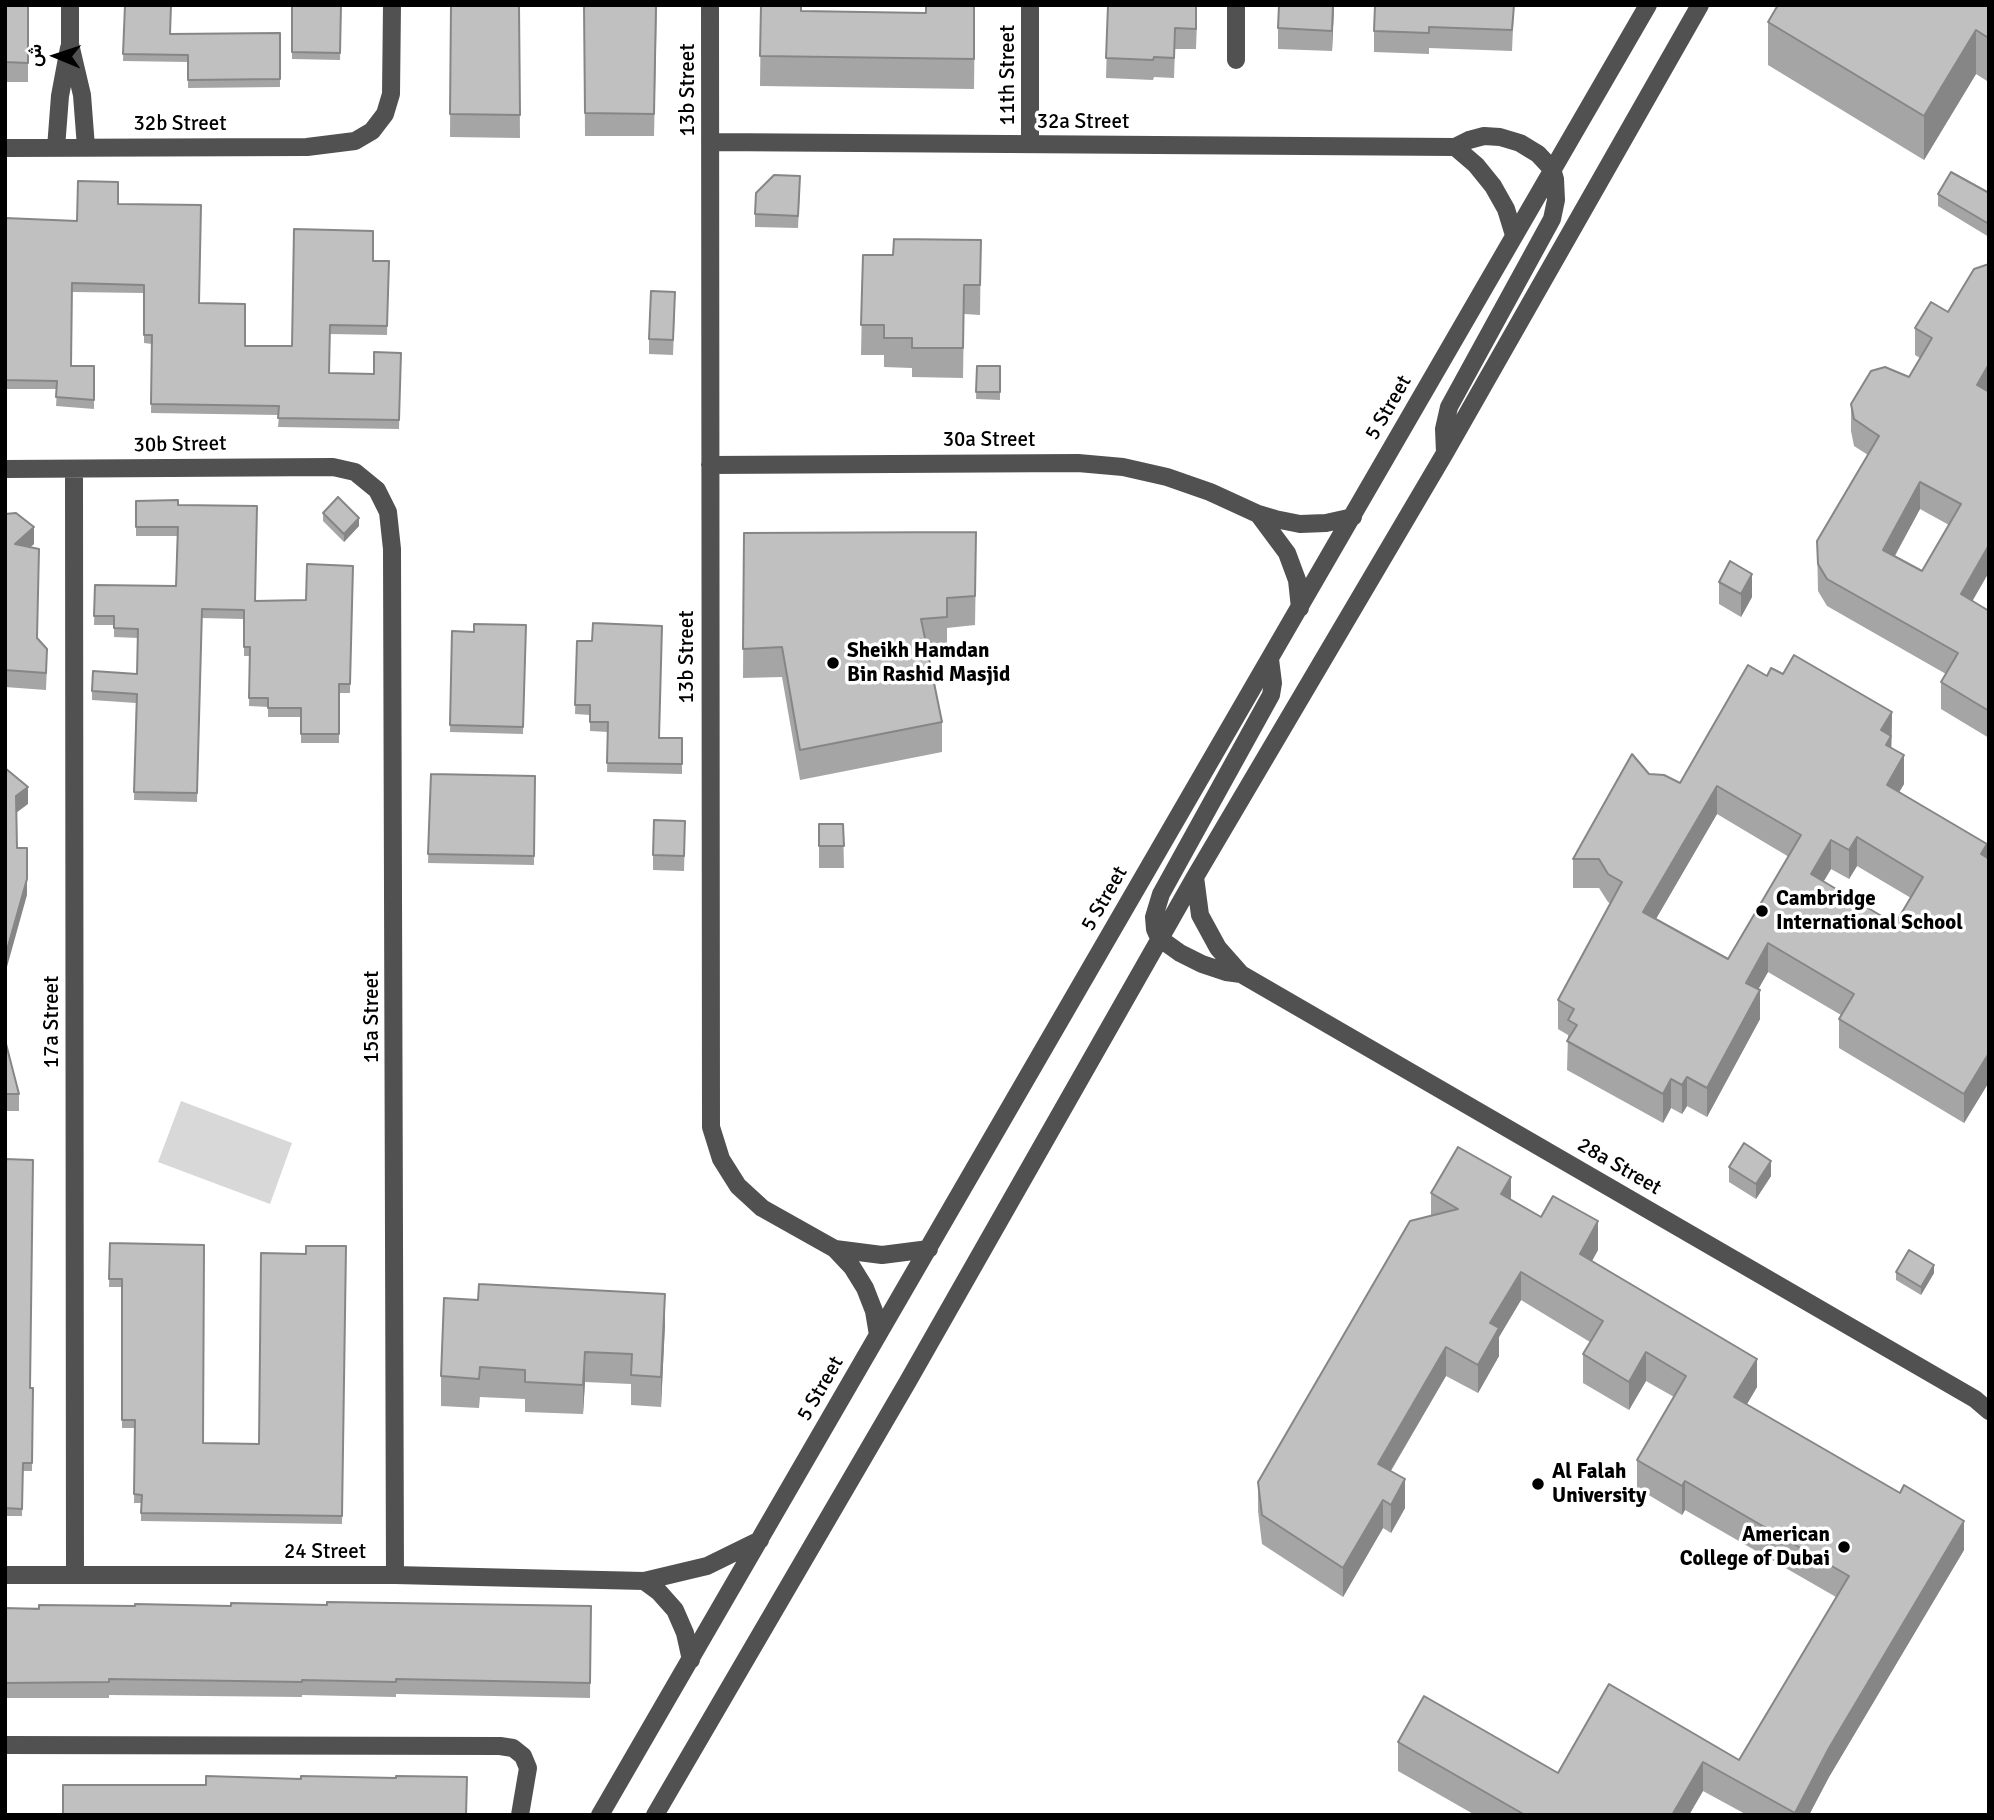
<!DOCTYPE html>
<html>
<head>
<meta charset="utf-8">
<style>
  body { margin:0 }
  #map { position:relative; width:1994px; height:1820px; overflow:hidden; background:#fff; font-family:Signika,Vazirmatn,sans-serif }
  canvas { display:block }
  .frame { position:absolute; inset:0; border:7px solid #000; pointer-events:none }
  .north { position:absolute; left:21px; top:21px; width:70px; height:70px; -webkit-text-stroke:5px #fff; paint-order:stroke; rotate:272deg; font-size:19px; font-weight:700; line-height:28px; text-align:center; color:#000 }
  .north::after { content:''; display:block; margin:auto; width:24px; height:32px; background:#000; clip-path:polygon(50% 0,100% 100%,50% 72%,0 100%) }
</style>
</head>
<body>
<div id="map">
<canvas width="1994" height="1820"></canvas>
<div class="frame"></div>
<div class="north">ش</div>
</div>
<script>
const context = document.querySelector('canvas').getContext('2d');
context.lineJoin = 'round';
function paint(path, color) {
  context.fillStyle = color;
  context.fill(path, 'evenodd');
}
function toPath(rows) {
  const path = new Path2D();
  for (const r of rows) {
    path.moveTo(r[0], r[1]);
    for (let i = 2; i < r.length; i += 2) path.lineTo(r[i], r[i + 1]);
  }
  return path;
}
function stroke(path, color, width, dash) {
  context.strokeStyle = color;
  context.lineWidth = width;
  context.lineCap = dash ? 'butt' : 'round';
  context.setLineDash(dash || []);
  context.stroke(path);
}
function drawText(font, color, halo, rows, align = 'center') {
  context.font = font + ' Signika,sans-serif';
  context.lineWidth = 7;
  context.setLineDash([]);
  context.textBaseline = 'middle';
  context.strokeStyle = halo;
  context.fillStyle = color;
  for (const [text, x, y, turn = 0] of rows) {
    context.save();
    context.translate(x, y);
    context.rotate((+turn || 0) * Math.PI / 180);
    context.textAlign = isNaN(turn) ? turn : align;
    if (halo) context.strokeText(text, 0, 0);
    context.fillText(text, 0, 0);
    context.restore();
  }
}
paint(toPath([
  [181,1101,292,1143,270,1204,158,1162]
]), '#d8d8d8');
stroke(toPath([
  [70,5,70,44,82,95,86,147],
  [710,5,711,1127,721,1159,738,1186,762,1208,835,1249,852,1267,865,1288,874,1311,878,1335],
  [1030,5,1030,144],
  [1236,5,1236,60],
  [710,142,1455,147,1469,140,1484,136,1500,137,1520,143,1538,154,1552,169,1555,179,1556,200,1552,219,1449,407,1444,429,1445,453],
  [1455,147,1476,165,1493,186,1506,209,1514,235],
  [5,148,307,147,355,141,372,131,385,114,391,94,392,5],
  [56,148,60,96,69,48],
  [710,465,1078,463,1123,467,1167,477,1210,492,1258,514,1275,519,1300,524,1326,523,1353,517],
  [5,469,333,467,355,472,377,490,388,512,392,549,395,1575],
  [74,469,75,1575],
  [1258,514,1287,553,1297,580,1300,608],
  [1195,877,1200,915,1218,948,1241,974,1975,1399,1989,1411],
  [1241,974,1226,972,1202,964,1180,953,1159,938,1155,929,1154,917,1161,894,1271,695,1273,683,1270,659],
  [835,1249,882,1255,929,1249],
  [5,1575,395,1575,644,1581,707,1566,760,1540],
  [644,1581,659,1592,675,1610,685,1633,691,1660],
  [5,1745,500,1746,513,1748,523,1756,528,1768,520,1815],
  [600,1815,1648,5],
  [655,1815,907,1383,1195,877,1445,453,1700,5]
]), '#515151', 18);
paint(toPath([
  [5,5,28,5,28,82,5,82],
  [125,5,171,34,280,33,280,87,188,88,188,62,123,61],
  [292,5,341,5,340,60,292,59],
  [451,5,519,5,520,138,450,137],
  [584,5,657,5,654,136,585,136],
  [761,5,801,11,926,13,975,5,974,89,760,86],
  [1108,5,1197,22,1196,49,1175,49,1174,78,1154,77,1153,80,1106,78],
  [1334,5,1332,51,1278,49,1278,28],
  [1514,5,1512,51,1429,48,1429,54,1374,52,1374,31],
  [1989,5,1989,77,1987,81,1976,74,1924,160,1768,65,1768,22],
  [800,188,798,228,755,227,755,214],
  [1989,193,1989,237,1938,206,1938,194],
  [118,204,199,303,245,346,292,346,373,261,389,261,387,335,330,334,329,373,374,374,401,353,399,429,278,427,279,415,151,413,152,344,144,343,144,293,72,292,71,366,94,366,94,409,56,406,57,389,5,389,5,218,77,221],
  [981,240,980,315,964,314,963,378,912,377,912,368,884,367,884,355,861,355,863,255,893,255],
  [1989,264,1989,572,1972,601,1989,611,1989,738,1941,709,1941,682,1946,674,1827,606,1818,591,1817,541,1868,455,1854,446,1851,431,1851,404,1909,377,1920,358,1915,355,1915,328,1948,312],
  [1920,509,1949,525,1922,571,1895,556],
  [675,307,673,355,649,354,649,339],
  [977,366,1000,366,1000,400,976,399],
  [136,501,178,505,255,601,306,600,353,566,350,693,339,693,339,743,301,743,301,717,268,717,268,707,249,706,250,656,244,656,244,619,202,618,197,802,134,800,136,703,92,700,92,691,137,674,138,638,114,637,114,625,94,625,95,585,176,586,177,536,136,536],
  [323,513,359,526,344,542,323,521],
  [5,514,34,544,30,547,37,639,47,666,46,690,5,687],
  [744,533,976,562,975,625,947,628,947,647,927,648,942,722,942,752,800,780,782,677,743,678],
  [1719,582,1752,597,1741,617,1719,604],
  [526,625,523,734,450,732,452,631,474,632],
  [577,641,659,738,682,738,682,774,607,772,608,732,590,731,590,715,575,714],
  [1783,674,1892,712,1891,748,1904,784,1899,792,1989,859,1989,1082,1964,1123,1839,1048,1839,1019,1841,1015,1768,972,1758,989,1760,1019,1707,1117,1687,1106,1682,1114,1671,1108,1663,1123,1567,1070,1568,1035,1558,1029,1558,1000,1611,904,1608,902,1599,888,1573,888,1573,859,1649,774,1680,783,1767,676],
  [1717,814,1789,857,1728,959,1656,919],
  [1857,866,1911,898,1895,924,1823,882,1831,869,1849,879],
  [431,774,535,776,534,865,428,863],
  [819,824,843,824,844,868,819,868],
  [685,836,684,871,653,870,653,855],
  [5,1040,19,1094,19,1111,5,1111],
  [5,1159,30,1388,33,1388,32,1471,23,1471,22,1516,5,1516],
  [1729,1167,1771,1176,1756,1199,1729,1182],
  [1431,1193,1511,1199,1598,1250,1592,1261,1757,1387,1747,1404,1964,1550,1829,1777,1809,1815,1747,1815,1703,1791,1689,1815,1475,1815,1398,1771,1398,1742,1558,1773,1739,1760,1836,1597,1685,1510,1682,1515,1637,1488,1637,1460,1674,1397,1646,1381,1629,1410,1583,1383,1583,1354,1590,1342,1521,1300,1499,1337,1499,1356,1478,1393,1446,1376,1391,1471,1405,1508,1391,1533,1383,1528,1343,1597,1262,1544,1258,1511,1258,1482,1431,1215],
  [110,1243,203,1443,259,1444,306,1254,346,1246,342,1524,141,1521,141,1503,134,1503,135,1428,122,1428,122,1287,109,1287],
  [1896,1272,1934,1273,1921,1295,1896,1280],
  [665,1324,661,1407,631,1405,631,1384,585,1382,583,1414,525,1412,525,1399,480,1397,479,1408,441,1406,441,1376],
  [327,1605,591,1606,590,1698,396,1694,396,1697,302,1695,302,1697,109,1695,109,1698,5,1698,5,1608]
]), '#a5a5a5');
paint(toPath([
  [1333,5,1334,5,1332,51,1332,31],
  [1976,30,1976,74,1924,160,1924,116],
  [1989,34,1989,77,1987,81,1987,37],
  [1989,364,1989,392,1977,413,1977,385],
  [1920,482,1920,509,1883,577,1883,550],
  [359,518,359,526,344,542,344,534],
  [34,527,34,544,15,561,15,544],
  [1989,545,1989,572,1961,621,1961,594],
  [1752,574,1752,597,1741,617,1741,594],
  [1892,712,1891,765,1881,730],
  [1904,755,1904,784,1887,813,1887,785],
  [1717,786,1717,814,1643,941,1643,912],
  [28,787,28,804,16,813,16,796],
  [1857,837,1857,866,1849,879,1849,850],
  [1831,840,1831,869,1811,903,1811,874],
  [1987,844,1987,873,1981,854],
  [27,848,27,895,5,974,5,957],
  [1768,943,1768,972,1746,1011,1746,983],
  [1760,990,1760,1019,1707,1117,1707,1088],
  [1989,1053,1989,1082,1964,1123,1964,1094],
  [1687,1077,1687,1106,1682,1114,1682,1085],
  [1671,1079,1671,1108,1663,1123,1663,1094],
  [1771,1161,1771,1176,1756,1199,1756,1184],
  [1511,1177,1511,1206,1501,1194],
  [1598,1221,1598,1250,1580,1282,1580,1254],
  [1934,1265,1934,1273,1921,1295,1921,1287],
  [1521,1272,1521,1300,1499,1337,1499,1356,1478,1393,1478,1365,1490,1323],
  [665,1294,665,1324,661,1407,661,1377],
  [1446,1347,1446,1376,1378,1492,1378,1464],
  [585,1352,585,1382,583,1414,583,1385],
  [1646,1352,1646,1381,1629,1410,1629,1382],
  [1757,1359,1757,1387,1734,1426,1734,1397],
  [1405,1479,1405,1508,1391,1533,1391,1505],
  [1685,1481,1685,1510,1682,1515,1682,1486],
  [1383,1500,1383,1528,1343,1597,1343,1568],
  [1964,1521,1964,1550,1829,1777,1809,1815,1795,1815,1795,1813,1829,1748],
  [1703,1762,1703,1791,1689,1815,1672,1815]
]), '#868686');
const building = toPath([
  [5,5,28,5,28,63,5,62,5,5],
  [125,5,171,5,170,34,280,33,280,79,188,80,188,55,123,54,125,5],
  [292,5,341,5,340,53,292,52,292,5],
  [451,5,519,5,520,115,450,114,451,5],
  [584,5,656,5,654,114,585,113,584,5],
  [761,5,801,5,801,11,926,13,926,5,974,5,974,59,760,56,761,5],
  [1108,5,1196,5,1196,29,1175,28,1174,58,1154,57,1153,60,1106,58,1108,5],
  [1279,5,1333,5,1332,31,1278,28,1279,5],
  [1375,5,1514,5,1512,30,1429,27,1429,33,1374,31,1375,5],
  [1778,5,1989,5,1989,34,1987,37,1976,30,1924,116,1768,22,1778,5],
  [1951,172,1989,193,1989,224,1938,194,1951,172],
  [774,175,800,176,798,216,755,214,756,193,774,175],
  [78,181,118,182,118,204,201,205,199,303,245,304,245,346,292,346,294,229,373,231,373,261,389,261,387,326,330,325,329,373,374,374,374,352,401,353,399,420,278,418,279,406,151,404,152,335,144,335,144,285,72,283,71,366,94,366,94,400,56,397,57,381,5,380,5,218,77,221,78,181],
  [894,239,981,240,980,285,964,285,963,348,912,348,912,338,884,338,884,325,861,325,863,255,893,255,894,239],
  [1989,264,1989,364,1977,385,1989,392,1989,545,1961,594,1989,611,1989,711,1941,682,1958,653,1827,579,1818,564,1817,541,1879,436,1854,419,1851,404,1871,371,1885,367,1909,377,1932,338,1915,328,1931,302,1948,312,1974,269,1989,264],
  [1920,482,1961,504,1922,571,1883,550,1920,482],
  [651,291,675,292,673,340,649,339,651,291],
  [977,366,1000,366,1000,392,976,392,977,366],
  [338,497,359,518,344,534,323,513,338,497],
  [178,500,178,505,257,506,255,601,306,600,307,564,353,566,350,684,339,684,339,734,301,734,301,708,268,708,268,698,249,698,250,647,244,647,244,610,202,609,197,793,134,792,137,694,92,691,93,671,137,674,138,629,114,628,114,616,94,616,95,585,176,586,178,527,136,527,136,501,178,500],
  [16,513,34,527,15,544,39,549,37,638,47,649,46,673,5,670,5,514,16,513],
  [976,532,975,596,947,598,947,617,921,619,942,722,800,750,782,647,743,649,744,533,976,532],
  [1730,561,1752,574,1741,594,1719,582,1730,561],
  [593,623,662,626,659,738,682,738,682,764,607,763,608,722,590,722,590,705,575,705,577,641,592,641,593,623],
  [474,624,526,625,523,727,450,725,452,631,474,632,474,624],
  [1794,655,1892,712,1881,730,1891,736,1886,745,1904,755,1887,785,1987,844,1981,854,1989,859,1989,1053,1964,1094,1839,1019,1854,994,1768,943,1746,983,1760,990,1707,1088,1687,1077,1682,1085,1671,1079,1663,1094,1567,1041,1577,1025,1568,1020,1574,1009,1558,1000,1622,882,1608,874,1599,859,1573,859,1632,754,1649,774,1664,775,1680,783,1748,665,1767,676,1771,668,1783,674,1794,655],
  [1717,786,1801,835,1728,959,1643,912,1717,786],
  [1857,837,1923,877,1895,924,1811,874,1831,840,1849,850,1857,837],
  [5,768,28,787,16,796,17,848,27,848,27,879,5,957,5,768],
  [431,774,535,776,534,856,428,854,431,774],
  [654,820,685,821,684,856,653,855,654,820],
  [819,824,843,824,844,846,819,846,819,824],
  [5,1040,19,1094,5,1094,5,1040],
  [1744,1143,1771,1161,1756,1184,1729,1167,1744,1143],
  [1458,1147,1511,1177,1501,1194,1541,1217,1553,1196,1598,1221,1580,1254,1757,1359,1734,1397,1900,1493,1904,1485,1964,1521,1829,1748,1795,1813,1703,1762,1672,1815,1525,1815,1398,1742,1424,1696,1558,1773,1609,1684,1739,1760,1849,1576,1685,1481,1682,1486,1637,1460,1686,1376,1646,1352,1629,1382,1583,1354,1603,1321,1521,1272,1490,1323,1499,1328,1478,1365,1446,1347,1378,1464,1405,1479,1391,1505,1383,1500,1343,1568,1262,1515,1258,1482,1410,1221,1458,1209,1431,1193,1458,1147],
  [5,1159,33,1160,30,1388,33,1388,32,1463,23,1463,22,1509,5,1508,5,1159],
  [110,1243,204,1245,203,1443,259,1444,261,1253,306,1254,306,1246,346,1246,342,1516,141,1513,142,1495,134,1494,135,1420,122,1420,122,1279,109,1279,110,1243],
  [1909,1250,1934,1265,1921,1287,1896,1272,1909,1250],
  [479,1284,665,1294,661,1377,631,1375,632,1354,585,1352,583,1385,525,1382,525,1370,480,1367,479,1379,441,1376,444,1298,478,1300,479,1284],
  [327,1602,591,1606,590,1683,396,1679,396,1682,302,1680,302,1682,109,1679,109,1682,5,1683,5,1608,39,1609,39,1605,135,1606,135,1604,231,1606,231,1603,327,1605,327,1602],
  [206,1776,301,1779,301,1776,396,1778,396,1776,467,1777,466,1815,63,1815,63,1785,206,1785,206,1776]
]);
paint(building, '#c0c0c0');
stroke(building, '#868686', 2);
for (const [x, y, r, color] of [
  [833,663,7,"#000"],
  [1762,911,7,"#000"],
  [1538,1484,7,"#000"],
  [1844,1547,7,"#000"]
]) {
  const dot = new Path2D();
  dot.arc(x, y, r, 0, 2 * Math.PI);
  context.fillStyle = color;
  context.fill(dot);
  stroke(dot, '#fff', 2.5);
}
drawText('21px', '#000', '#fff', [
  ["11th Street",1008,75,-90],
  ["13b Street",688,90,-90],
  ["32a Street",1083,122],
  ["32b Street",180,124],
  ["5 Street",1389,408,-60],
  ["30a Street",989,440],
  ["30b Street",180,445,-1],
  ["13b Street",687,657,-90],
  ["5 Street",1105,899,-60],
  ["15a Street",372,1017,-90],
  ["17a Street",52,1022,-90],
  ["28a Street",1619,1167,30],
  ["5 Street",821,1389,-60],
  ["24 Street",325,1552]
]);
drawText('bold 21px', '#000', '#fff', [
  ["Sheikh Hamdan",847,651],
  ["Bin Rashid Masjid",847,675],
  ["Cambridge",1776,899],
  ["International School",1776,923],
  ["Al Falah",1552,1472],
  ["University",1552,1496],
  ["American",1830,1535,"right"],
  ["College of Dubai",1830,1559,"right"]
], 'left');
</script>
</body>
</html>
